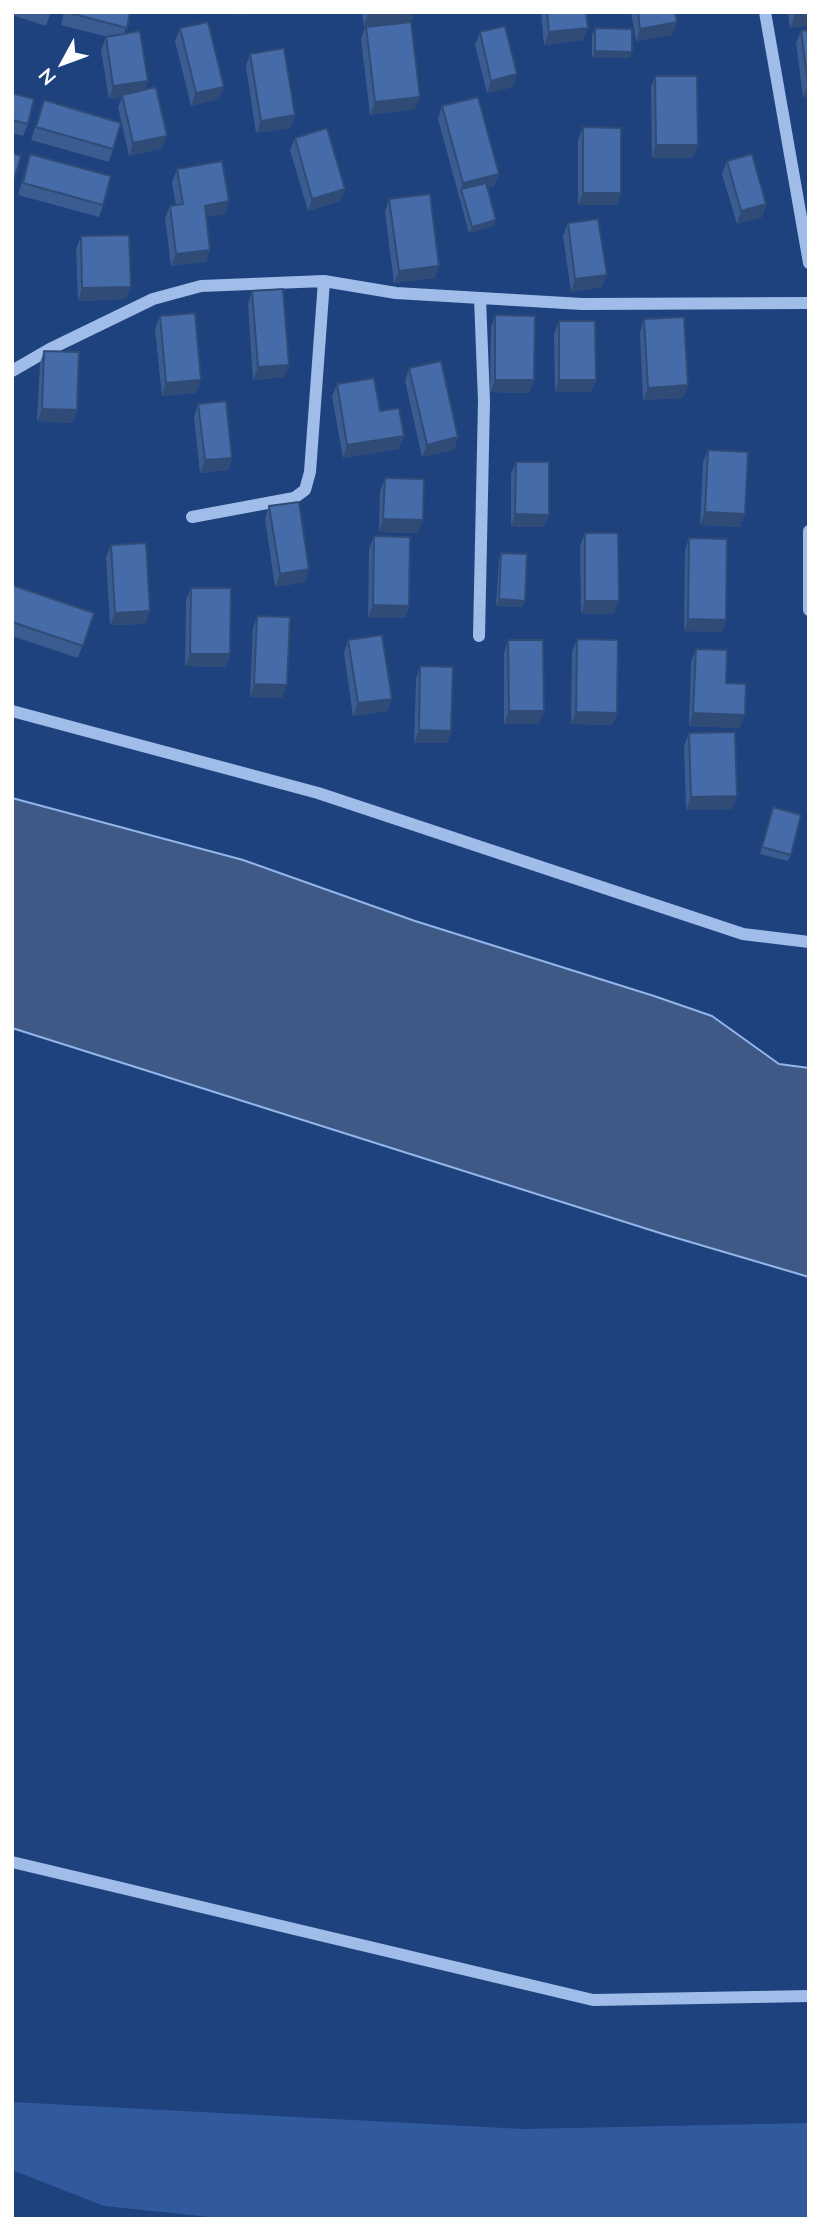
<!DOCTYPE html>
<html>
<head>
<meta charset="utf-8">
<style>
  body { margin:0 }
  #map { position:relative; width:821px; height:2231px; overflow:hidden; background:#1d427e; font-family:Lato,sans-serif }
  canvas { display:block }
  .frame { position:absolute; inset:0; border:14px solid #fff; pointer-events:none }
  .north { position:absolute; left:28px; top:28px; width:70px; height:70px; -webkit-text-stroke:5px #1d427e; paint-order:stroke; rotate:229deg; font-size:19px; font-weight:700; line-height:28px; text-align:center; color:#fff }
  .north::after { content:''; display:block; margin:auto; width:24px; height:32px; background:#fff; clip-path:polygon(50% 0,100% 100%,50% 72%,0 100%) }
</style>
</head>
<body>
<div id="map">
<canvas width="821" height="2231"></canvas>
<div class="frame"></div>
<div class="north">N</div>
</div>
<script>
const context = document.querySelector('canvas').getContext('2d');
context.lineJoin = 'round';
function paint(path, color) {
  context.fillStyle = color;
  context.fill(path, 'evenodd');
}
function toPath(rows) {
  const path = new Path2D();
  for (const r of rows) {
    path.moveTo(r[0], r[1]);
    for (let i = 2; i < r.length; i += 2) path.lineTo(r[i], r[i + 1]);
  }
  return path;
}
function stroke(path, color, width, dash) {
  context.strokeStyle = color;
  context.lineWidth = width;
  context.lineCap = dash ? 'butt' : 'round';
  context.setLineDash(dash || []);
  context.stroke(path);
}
paint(toPath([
  [12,2102,523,2129,809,2123,809,2219,229,2219,104,2206,12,2170]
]), '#305a9d');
const water = toPath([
  [12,798,243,860,415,921,654,996,712,1016,779,1064,809,1068,809,1277,663,1234,12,1028,12,798]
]);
paint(water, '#3e5986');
stroke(water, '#93b6ea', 2);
stroke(toPath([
  [765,12,809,263],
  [12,371,50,349,153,299,201,286,324,281,396,293,582,304,809,303],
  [192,517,294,498,305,490,310,472,324,281],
  [809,531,809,610],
  [479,636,484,401,480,298],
  [12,711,318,793,743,934,809,942],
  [12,1862,593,2000,809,1996]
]), '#a0bce8', 12);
paint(toPath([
  [12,12,51,12,46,26,12,15],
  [64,12,130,12,124,34,144,90,162,148,129,156,118,107,122,97,109,99,101,50,106,37,108,37,61,25],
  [362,12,415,12,411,22,415,109,370,115,361,39,365,27,364,27],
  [541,12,586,12,583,40,544,45],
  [631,12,675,12,672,35,636,41],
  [788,12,809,12,809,25,790,28],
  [180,28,219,99,191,106,175,41],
  [595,28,630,58,592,58,592,35],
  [809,30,809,96,803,97,796,43,801,31],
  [480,32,513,87,487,93,475,45],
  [250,54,291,128,256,133,246,66],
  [655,76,693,158,652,158,651,88],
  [12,93,28,124,23,136,12,133],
  [44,100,113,149,109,162,31,140],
  [442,106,499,174,494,186,488,188,494,226,469,233,438,119],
  [583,127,621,193,617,205,578,205,578,140],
  [295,138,340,201,308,211,290,150],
  [30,154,103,205,99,217,18,195,26,167],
  [727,161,766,204,762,217,737,224,722,174],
  [177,169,225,214,206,217,206,262,171,266,165,218,170,206,176,205,172,182],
  [389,199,435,278,394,283,385,212],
  [568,223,602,287,571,292,563,236],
  [81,236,131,287,126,299,78,301,76,249],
  [252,291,289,365,284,377,253,380,248,304],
  [495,315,534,380,529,393,490,392,491,328],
  [160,316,196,393,162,396,155,329],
  [644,319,688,385,683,398,643,400,640,332],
  [559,321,596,380,591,392,555,392,554,334],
  [44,351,77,410,72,423,37,421,40,363],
  [409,368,458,437,454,450,422,457,405,381],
  [337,384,380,411,399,449,343,458,332,396],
  [198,404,232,458,228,470,200,473,194,417],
  [708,450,745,514,740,527,700,525,703,462],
  [516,462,544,527,511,527,511,474],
  [385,478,418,533,379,532,380,491],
  [269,506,309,569,305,582,275,587,265,519],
  [585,533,619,601,614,614,581,614,580,546],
  [374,536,409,606,405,618,368,618,369,549],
  [689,538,726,620,722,632,684,631,685,550],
  [111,545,145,624,110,625,106,557],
  [501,553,523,607,496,606,499,559],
  [12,585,94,613,78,658,12,636],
  [191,588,230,654,226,667,185,666,186,600],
  [257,616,282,698,250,697,253,628],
  [577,639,617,713,612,725,571,724,572,652],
  [348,640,392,699,387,711,353,716,344,653],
  [508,640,539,724,504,724,504,653],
  [696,649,726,683,740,728,689,726,691,662],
  [420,666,451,731,447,743,414,743,416,679],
  [689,733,737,796,732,809,686,810,684,746],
  [773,807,791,855,788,861,760,854]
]), '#3b5c90');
paint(toPath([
  [238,12,268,12,237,15],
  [393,12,415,12,411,23,364,27,368,14],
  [809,13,809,25,790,28,795,15],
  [677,22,672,35,636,41,640,29],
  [588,28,583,40,544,45,549,32],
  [595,51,632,52,630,58,592,58],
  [517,74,513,87,487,93,491,81],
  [148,81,143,93,122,95,122,97,109,99,113,86],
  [808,84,809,84,809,96,803,97],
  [224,87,219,99,191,106,196,93],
  [420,97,415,109,370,115,375,102],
  [295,115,291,128,256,133,261,121],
  [167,136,162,148,129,156,133,143],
  [656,145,698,145,693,158,652,158],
  [499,174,494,186,463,195,461,189,463,183],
  [345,189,340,201,308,211,312,199],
  [583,193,621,193,617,205,578,205],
  [229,201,225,214,200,218,205,206],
  [766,204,762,217,737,224,741,211],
  [496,220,494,226,469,233,472,227],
  [210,250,206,262,171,266,176,254],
  [439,266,435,278,394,283,399,271],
  [607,275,602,287,571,292,575,279],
  [131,287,126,299,78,301,82,288],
  [289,365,284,377,253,380,258,367],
  [201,380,196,393,162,396,166,383],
  [495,380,534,380,529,393,490,392],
  [559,380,596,380,591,392,555,392],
  [688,385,683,398,643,400,648,388],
  [42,409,77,410,72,423,37,421],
  [404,436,399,449,343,458,347,445],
  [458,437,454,450,422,457,427,445],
  [232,458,228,470,200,473,205,460],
  [705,512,745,514,740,527,700,525],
  [515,514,549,515,544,527,511,527],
  [383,519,423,520,418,533,379,532],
  [309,569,305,582,275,587,280,574],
  [499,599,525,601,523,607,496,606],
  [585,601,619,601,614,614,581,614],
  [373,605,409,606,405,618,368,618],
  [150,611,145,624,110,625,115,613],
  [688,619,726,620,722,632,684,631],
  [190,654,230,654,226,667,185,666],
  [254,684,287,685,282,698,250,697],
  [392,699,387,711,353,716,358,703],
  [509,711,544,711,539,724,504,724],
  [576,712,617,713,612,725,571,724],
  [693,713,745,715,740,728,689,726],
  [419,730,451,731,447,743,414,743],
  [737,796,732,809,686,810,691,797]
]), '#304b76');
const building = toPath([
  [66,12,130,12,127,28,66,12],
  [368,12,393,12,368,14,368,12],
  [547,12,586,12,588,28,549,32,547,12],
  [638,12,675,12,677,22,640,29,638,12],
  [794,12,809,12,809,13,795,15,794,12],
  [208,22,224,87,196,93,180,28,208,22],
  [411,22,420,97,375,102,366,27,411,22],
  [505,26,517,74,491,81,480,32,505,26],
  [595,28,632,29,632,52,595,51,595,28],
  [809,30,809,84,808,84,801,31,809,30],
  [140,31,148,81,113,86,106,37,140,31],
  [284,48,295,115,261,121,250,54,284,48],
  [655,76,697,76,698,145,656,145,655,76],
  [156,87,167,136,133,143,122,95,156,87],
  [12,93,34,99,28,124,12,120,12,93],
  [478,97,499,174,463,183,442,106,478,97],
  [44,100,121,123,113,149,36,127,44,100],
  [583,127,621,128,621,193,583,193,583,127],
  [327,128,345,189,312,199,295,138,327,128],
  [12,153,21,156,13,183,12,183,12,153],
  [30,154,111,176,103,205,23,183,30,154],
  [752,154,766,204,741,211,727,161,752,154],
  [222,161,229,201,205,206,210,250,176,254,170,206,183,204,177,169,222,161],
  [486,183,496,220,472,227,461,189,486,183],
  [430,194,439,266,399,271,389,199,430,194],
  [598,219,607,275,575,279,568,223,598,219],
  [129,235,131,287,82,288,81,236,129,235],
  [283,289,289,365,258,367,252,291,283,289],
  [195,313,201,380,166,383,160,316,195,313],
  [495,315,535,316,534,380,495,380,495,315],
  [684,317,688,385,648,388,644,319,684,317],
  [559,321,595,321,596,380,559,380,559,321],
  [44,351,79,352,77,410,42,409,44,351],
  [441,361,458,437,427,445,409,368,441,361],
  [374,378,380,411,399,408,404,436,347,445,337,384,374,378],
  [226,401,232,458,205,460,198,404,226,401],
  [708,450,748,452,745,514,705,512,708,450],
  [516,462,549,462,549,515,515,514,516,462],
  [385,478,424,479,423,520,383,519,385,478],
  [299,502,309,569,280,574,269,506,299,502],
  [585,533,618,533,619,601,585,601,585,533],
  [374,536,410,537,409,606,373,605,374,536],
  [689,538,727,539,726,620,688,619,689,538],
  [146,543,150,611,115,613,111,545,146,543],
  [501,553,527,554,525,601,499,599,501,553],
  [12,585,94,613,83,646,12,622,12,585],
  [191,588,231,588,230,654,190,654,191,588],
  [257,616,290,617,287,685,254,684,257,616],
  [382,635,392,699,358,703,348,640,382,635],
  [577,639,618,640,617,713,576,712,577,639],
  [508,640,543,640,544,711,509,711,508,640],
  [696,649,727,650,726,683,746,684,745,715,693,713,696,649],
  [420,666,453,667,451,731,419,730,420,666],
  [735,732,737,796,691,797,689,733,735,732],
  [773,807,801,815,791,855,762,847,773,807]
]);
paint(building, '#456ba8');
stroke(building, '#304b76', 2);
</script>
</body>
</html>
